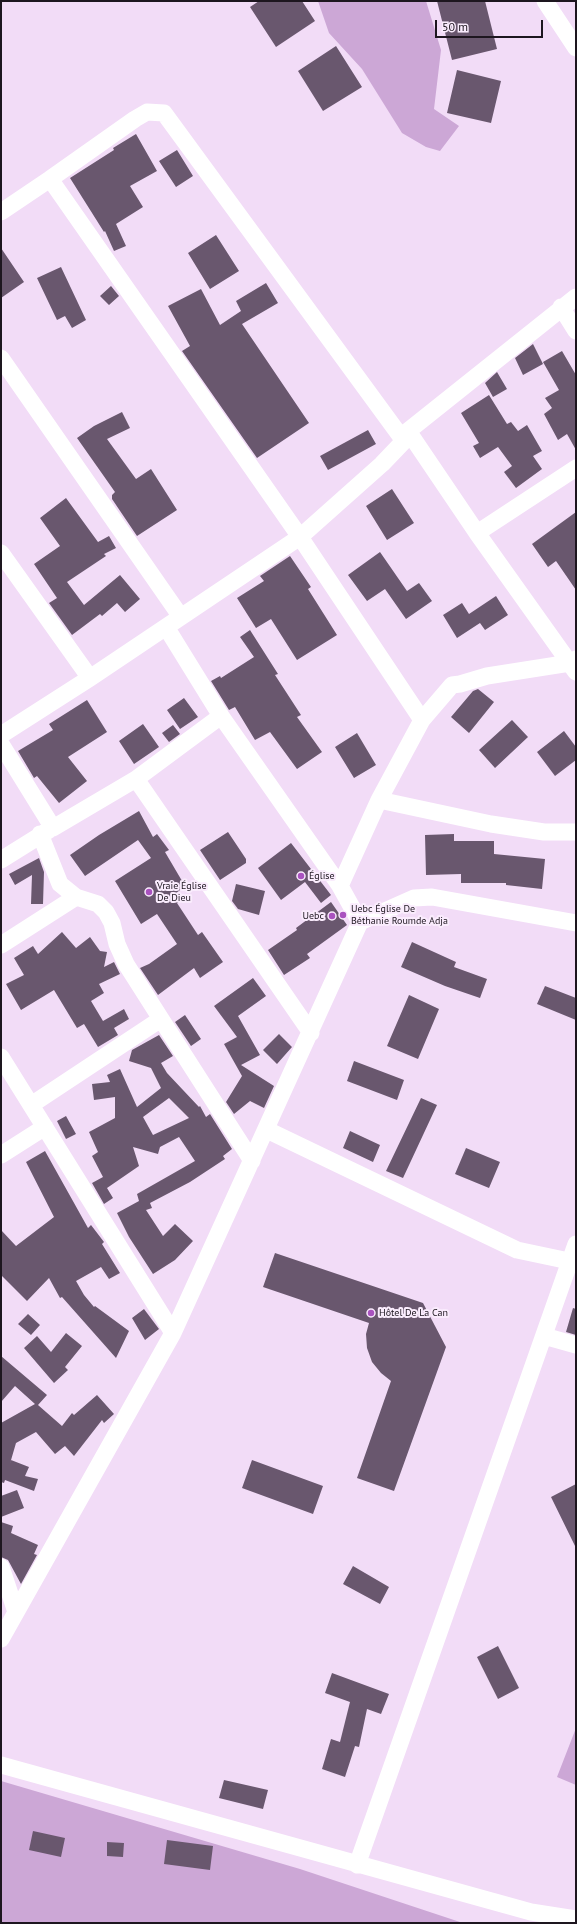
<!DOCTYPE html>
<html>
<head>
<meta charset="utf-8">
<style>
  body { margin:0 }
  #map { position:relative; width:577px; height:1924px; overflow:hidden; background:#f2dcf7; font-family:"PT Sans",sans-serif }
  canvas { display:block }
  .frame { position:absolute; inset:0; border:2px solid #1d161f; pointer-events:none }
  .scale { position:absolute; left:435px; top:20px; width:108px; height:18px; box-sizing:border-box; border:2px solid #1d161f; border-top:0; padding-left:5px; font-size:12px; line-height:14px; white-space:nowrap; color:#1d161f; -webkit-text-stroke:3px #faecfd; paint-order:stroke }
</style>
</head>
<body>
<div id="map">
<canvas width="577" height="1924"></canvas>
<div class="frame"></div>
<div class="scale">50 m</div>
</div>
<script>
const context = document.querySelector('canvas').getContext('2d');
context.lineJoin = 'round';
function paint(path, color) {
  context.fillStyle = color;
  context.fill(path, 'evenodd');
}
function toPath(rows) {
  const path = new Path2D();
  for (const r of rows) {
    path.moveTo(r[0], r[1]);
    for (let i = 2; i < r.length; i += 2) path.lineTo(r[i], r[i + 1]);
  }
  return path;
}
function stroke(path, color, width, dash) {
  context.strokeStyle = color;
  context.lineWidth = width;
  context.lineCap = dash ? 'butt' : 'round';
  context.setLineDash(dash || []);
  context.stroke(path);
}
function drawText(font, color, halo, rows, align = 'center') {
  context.font = font + ' "PT Sans",sans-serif';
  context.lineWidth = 4;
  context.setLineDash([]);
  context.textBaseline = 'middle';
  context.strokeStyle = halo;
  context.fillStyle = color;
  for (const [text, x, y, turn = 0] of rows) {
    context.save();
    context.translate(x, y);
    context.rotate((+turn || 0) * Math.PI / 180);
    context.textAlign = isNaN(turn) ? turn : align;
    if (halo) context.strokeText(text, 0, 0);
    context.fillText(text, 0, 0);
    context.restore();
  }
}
paint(toPath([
  [318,1,426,1,441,50,434,109,459,126,440,151,426,147,402,133,362,69,329,33],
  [576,1728,576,1785,557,1777],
  [1,1781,300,1869,463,1923,1,1923]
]), '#cca7d6');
paint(toPath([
  [259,1,302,1,315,21,276,47,250,7],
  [437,1,485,1,497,49,452,60],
  [336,46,362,87,323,111,298,71],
  [457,70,501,81,491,123,447,113],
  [136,134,157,171,130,186,143,207,116,224,126,246,114,251,105,231,104,232,70,178,114,150,113,148],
  [177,150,193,176,176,187,159,161],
  [216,235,239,271,210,289,188,253],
  [1,248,24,282,1,298],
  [61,267,86,320,72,328,65,316,57,320,37,278],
  [266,283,278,303,242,324,309,423,257,458,182,351,190,346,168,306,201,289,220,325,241,311,236,301],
  [111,286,119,296,109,305,100,296],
  [533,344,543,364,523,375,515,358],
  [562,351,576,375,576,450,567,434,558,440,544,414,552,408,545,398,559,390,543,362],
  [497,372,507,389,493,397,485,383],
  [489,395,507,424,511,422,518,431,527,425,542,451,533,456,542,469,516,488,504,472,512,466,498,447,480,458,473,446,479,443,461,413],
  [122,412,130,428,107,439,136,479,151,469,177,510,137,536,112,499,112,495,115,492,77,438,94,426],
  [368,430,376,444,328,470,320,456],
  [392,489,414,523,387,540,366,506],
  [66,498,98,542,109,536,116,548,104,554,106,556,67,582,84,605,120,575,140,599,125,612,117,603,102,616,100,614,72,635,49,603,57,598,34,564,60,546,40,518],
  [576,512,576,590,556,561,548,567,532,544],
  [380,552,407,591,419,583,432,601,406,619,385,589,367,601,348,575],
  [290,556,311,587,308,589,337,635,297,660,271,619,256,628,237,598,264,581,260,576],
  [496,596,508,615,485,630,480,623,457,638,443,615,462,603,469,614],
  [250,630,278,674,275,675,301,715,297,717,322,752,297,769,270,732,255,740,235,707,229,710,211,681,220,676,221,678,254,657,240,637],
  [478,689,494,702,469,733,451,717,473,691],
  [184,698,198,717,180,729,167,710],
  [87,700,107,732,68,757,87,781,59,803,37,776,34,778,18,751,53,730,49,724],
  [512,720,528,737,495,768,479,750],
  [143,724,159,747,134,764,119,741],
  [173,725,180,734,169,742,162,733],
  [564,731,576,747,576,760,555,776,537,752],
  [357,733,376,765,354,778,335,747],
  [139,811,153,837,157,834,169,850,165,852,185,886,175,894,179,903,177,903,198,935,202,932,223,962,200,978,194,968,158,995,140,968,149,964,177,944,157,914,141,924,115,881,151,858,138,840,85,876,70,855,99,835],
  [228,832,246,859,246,863,220,880,200,850],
  [454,834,454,841,494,841,494,854,545,859,542,889,506,885,506,883,461,883,461,874,426,875,425,835],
  [291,843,331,895,321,903,305,882,281,900,258,868],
  [39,858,44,872,43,904,31,904,32,875,15,885,9,874],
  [236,884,265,891,259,915,238,909,232,901],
  [331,902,347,925,307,954,310,958,284,975,268,950,297,930,296,928],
  [62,932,76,948,90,937,100,951,107,952,104,967,114,962,120,974,99,984,104,993,91,1001,103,1021,124,1009,129,1019,114,1028,118,1035,98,1047,84,1024,77,1028,54,990,21,1010,6,984,24,975,14,958,33,946,38,954],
  [412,942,456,962,454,967,487,979,480,998,445,986,401,967],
  [253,978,266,996,238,1016,260,1055,241,1065,274,1086,264,1108,250,1101,234,1114,226,1102,242,1076,224,1044,237,1037,214,1006],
  [545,986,576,998,576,1020,537,1004],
  [409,995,439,1009,418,1059,387,1046],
  [185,1015,201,1039,191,1046,175,1022],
  [279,1034,292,1047,277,1064,263,1050],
  [159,1035,173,1056,161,1063,167,1073,199,1107,200,1106,206,1117,210,1114,232,1149,223,1156,225,1159,190,1182,150,1203,152,1208,146,1210,163,1236,175,1224,193,1241,175,1260,153,1274,129,1237,117,1213,139,1201,137,1194,195,1161,179,1137,160,1147,158,1154,133,1147,139,1166,107,1188,113,1198,104,1204,92,1183,103,1177,92,1156,98,1152,89,1132,115,1118,115,1097,94,1100,92,1084,110,1082,107,1075,120,1069,137,1107,161,1088,151,1068,129,1061,132,1050],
  [169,1098,189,1118,153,1135,143,1117],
  [354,1061,404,1080,397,1100,347,1081],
  [421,1098,437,1105,403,1178,386,1171],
  [66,1116,76,1134,66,1139,57,1121],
  [350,1131,380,1145,373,1162,343,1148],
  [466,1148,500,1162,489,1188,455,1174],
  [45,1151,88,1228,91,1225,104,1242,102,1244,120,1273,109,1279,101,1267,76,1281,84,1295,94,1307,95,1306,129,1331,116,1358,62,1297,60,1298,49,1278,27,1301,1,1275,1,1230,16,1246,54,1217,26,1162],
  [275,1253,423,1303,446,1347,394,1491,357,1478,391,1381,381,1373,372,1362,367,1348,366,1334,369,1323,263,1287],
  [573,1308,576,1309,576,1335,566,1332],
  [144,1309,159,1329,145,1340,132,1318],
  [28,1314,40,1325,31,1335,18,1324],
  [66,1333,82,1346,65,1367,68,1370,54,1383,24,1348,37,1336,51,1352],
  [1,1356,47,1395,38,1405,62,1426,72,1413,74,1415,97,1395,114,1414,104,1423,102,1420,74,1456,65,1446,55,1454,36,1432,16,1443,9,1467,11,1460,29,1467,25,1476,38,1479,34,1491,5,1480,4,1483,1,1482,1,1423,35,1404,15,1386,1,1402],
  [252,1460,323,1486,313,1514,242,1488],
  [576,1484,576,1548,551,1497],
  [17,1490,24,1508,1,1517,1,1496],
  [1,1522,13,1526,11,1533,38,1545,34,1554,37,1555,21,1584,8,1560,1,1557],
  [353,1566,389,1587,380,1604,343,1584],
  [498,1646,519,1688,498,1699,477,1657],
  [332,1673,389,1694,381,1714,367,1709,359,1747,355,1746,345,1777,322,1769,331,1739,340,1742,350,1702,325,1693],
  [224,1780,268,1790,263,1809,219,1798],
  [33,1831,65,1838,61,1857,29,1850],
  [167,1840,213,1846,210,1870,164,1864],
  [107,1842,124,1843,123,1857,107,1856]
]), '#69576e');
stroke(toPath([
  [545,1,576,48],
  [50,179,135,119,147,112,164,113,404,441],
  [1,212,50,179,300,537,422,720,379,800],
  [561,307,576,331],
  [1,358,181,617],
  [408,431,477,533,576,672],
  [477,533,576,468],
  [1,553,90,678],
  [166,627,221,716,340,886,360,922],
  [221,716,136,779,311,1033],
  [422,720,452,685,460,684,487,676,570,663,576,659],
  [1,735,90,678,300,537,382,464,404,441,408,431,576,297],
  [1,744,53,828,136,779],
  [40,834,60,884,76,897,98,904,106,912,112,923,117,944,126,964,161,1019],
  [1,860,49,830],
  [340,886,379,800,491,824,544,832,576,832],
  [1,945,76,897],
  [1,1057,173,1333],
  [31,1105,161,1019,252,1161],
  [267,1130,517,1250,569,1261],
  [1,1155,45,1127],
  [544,1336,576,1345],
  [1,1567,16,1612],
  [1,1639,173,1333,360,922,414,898,432,897,576,923],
  [1,1765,531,1912,576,1919],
  [357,1865,576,1244]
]), '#fff', 17);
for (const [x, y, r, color] of [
  [301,876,4,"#a952bf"],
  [149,892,4,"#a952bf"],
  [343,915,4,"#a952bf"],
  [332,916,4,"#a952bf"],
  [371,1313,4,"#a952bf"]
]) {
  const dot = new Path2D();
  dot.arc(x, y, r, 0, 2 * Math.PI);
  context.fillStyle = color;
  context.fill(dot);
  stroke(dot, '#faecfd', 1.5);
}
drawText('10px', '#1d161f', '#faecfd', [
  ["Église",309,876],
  ["Vraie Église",157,886],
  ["De Dieu",157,898],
  ["Uebc Église De",351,909],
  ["Béthanie Roumde Adja",351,921],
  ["Uebc",324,916,"right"],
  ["Hôtel De La Can",379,1313]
], 'left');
</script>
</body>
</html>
